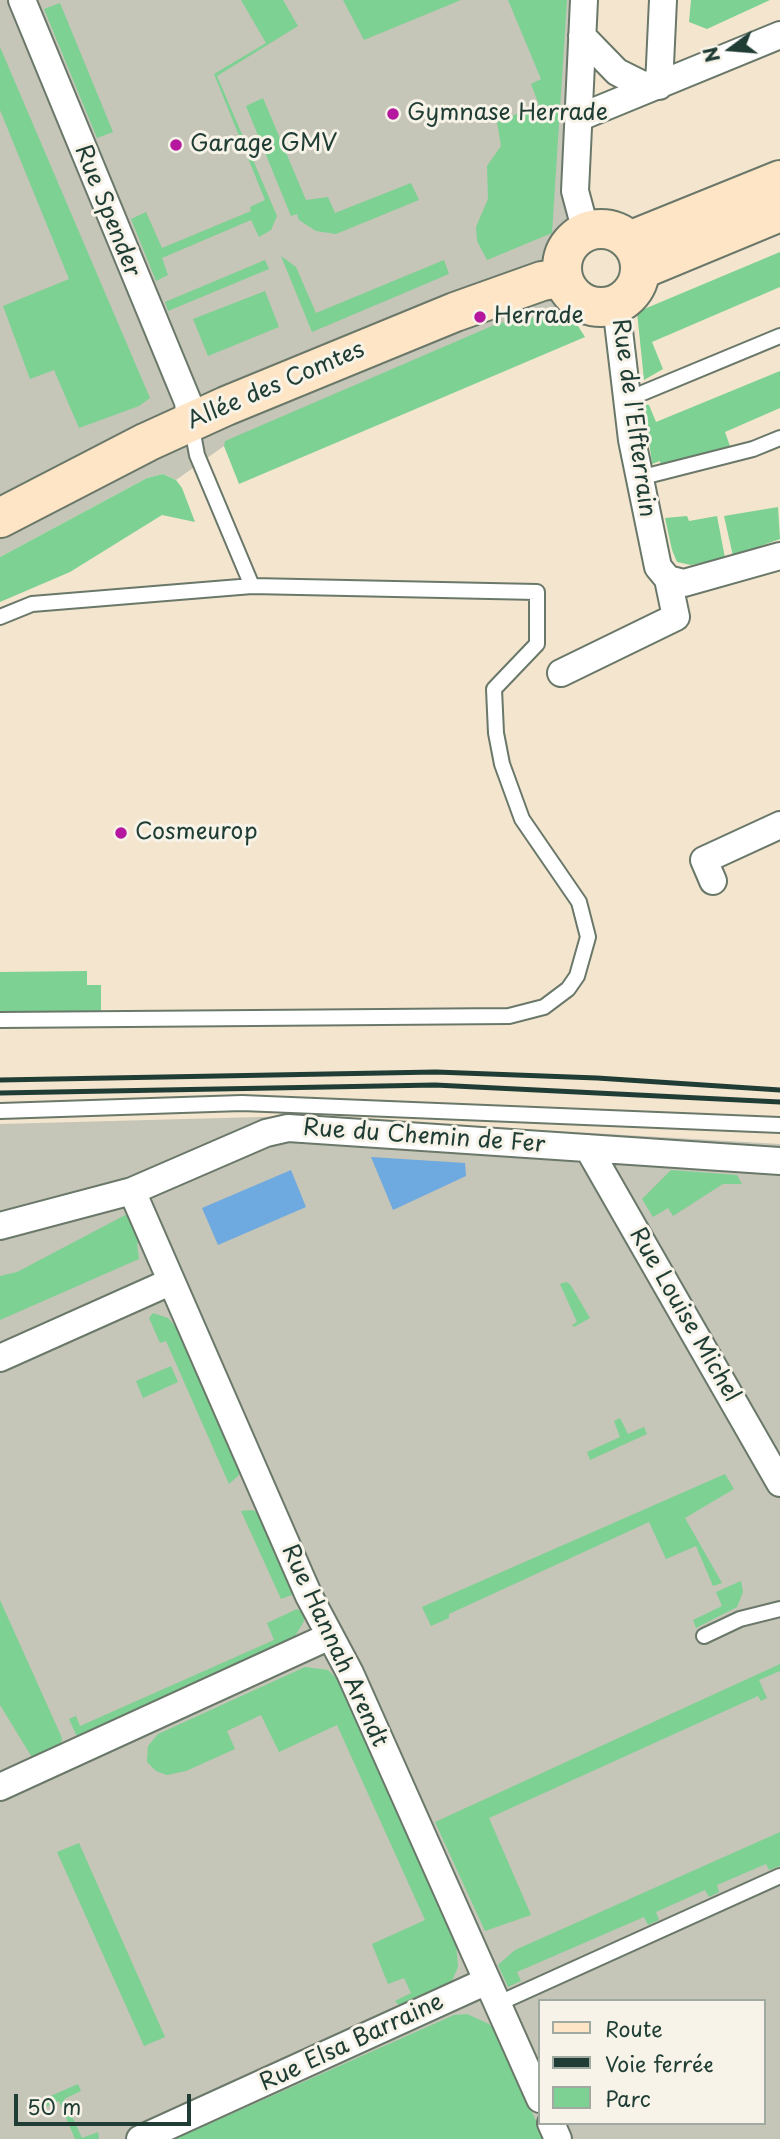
<!DOCTYPE html>
<html>
<head>
<meta charset="utf-8">
<style>
  body { margin:0 }
  #map { position:relative; width:780px; height:2139px; overflow:hidden; background:#f4e5ce; font-family:"Playpen Sans",sans-serif }
  canvas { display:block }
  .legend { position:absolute; left:538px; top:1999px; width:228px; height:126px; box-sizing:border-box; background:#f7f3e8; border:2px solid #a1aaa0; margin:0; padding:9px 12px; list-style:none; font-size:21px; color:#1f3d34 }
  .legend li { display:flex; align-items:center; gap:14px; height:35px }
  .legend b { width:35px; border:2px solid #a1aaa0 }
  .north { position:absolute; left:696px; top:14px; width:70px; height:70px; -webkit-text-stroke:5px #f7f3e8; paint-order:stroke; rotate:254deg; font-size:19px; font-weight:700; line-height:28px; text-align:center; color:#1f3d34 }
  .north::after { content:''; display:block; margin:auto; width:24px; height:32px; background:#1f3d34; clip-path:polygon(50% 0,100% 100%,50% 72%,0 100%) }
  .scale { position:absolute; left:14px; top:2094px; width:177px; height:32px; box-sizing:border-box; border:4px solid #1f3d34; border-top:0; padding-left:9px; font-size:21px; line-height:24px; white-space:nowrap; color:#1f3d34; -webkit-text-stroke:5px #f7f3e8; paint-order:stroke }
</style>
</head>
<body>
<div id="map">
<canvas width="780" height="2139"></canvas>
<ul class="legend">
<li><b style="height:9px;background:#fde5c5"></b>Route</li>
<li><b style="height:9px;background:#1f3d34"></b>Voie ferrée</li>
<li><b style="height:19px;background:#7dd193"></b>Parc</li>
</ul>
<div class="north">N</div>
<div class="scale">50 m</div>
</div>
<script>
const context = document.querySelector('canvas').getContext('2d');
context.lineJoin = 'round';
function paint(path, color) {
  context.fillStyle = color;
  context.fill(path, 'evenodd');
}
function toPath(rows) {
  const path = new Path2D();
  for (const r of rows) {
    if (r.length === 3) {
      path.moveTo(r[0] + r[2], r[1]);
      path.arc(r[0], r[1], r[2], 0, 2 * Math.PI);
      continue;
    }
    path.moveTo(r[0], r[1]);
    for (let i = 2; i < r.length; i += 2) path.lineTo(r[i], r[i + 1]);
  }
  return path;
}
function stroke(path, color, width, dash) {
  context.strokeStyle = color;
  context.lineWidth = width;
  context.lineCap = dash ? 'butt' : 'round';
  context.setLineDash(dash || []);
  context.stroke(path);
}
function drawText(font, color, halo, rows, align = 'center') {
  context.font = font + ' "Playpen Sans",sans-serif';
  context.lineWidth = 6;
  context.setLineDash([]);
  context.textBaseline = 'middle';
  context.strokeStyle = halo;
  context.fillStyle = color;
  for (const [text, x, y, turn = 0] of rows) {
    context.save();
    context.translate(x, y);
    context.rotate((+turn || 0) * Math.PI / 180);
    context.textAlign = isNaN(turn) ? turn : align;
    if (halo) context.strokeText(text, 0, 0);
    context.fillText(text, 0, 0);
    context.restore();
  }
}
paint(toPath([
  [0,0,584,0,578,326,553,315,226,441,224,446,176,480,163,474,147,478,0,557],
  [298,1116,780,1144,780,2139,0,2139,0,1124],
  [540,2001,764,2001,764,2123,540,2123]
]), '#c5c5b8');
paint(toPath([
  [241,0,283,0,298,26,217,76,277,216,271,230,259,237,251,220,162,258,168,275,156,281,131,219,146,212,162,248,251,211,250,207,265,200,214,74,266,43],
  [343,0,461,0,364,40],
  [508,0,567,0,552,233,487,260,477,241,476,227,488,199,487,166,501,146,497,122,539,105,531,84,541,79],
  [691,0,770,0,707,29,689,22],
  [60,3,113,132,97,138,44,9],
  [0,47,150,398,139,406,79,428,54,370,30,379,3,306,69,279,0,110],
  [263,98,306,200,328,197,335,213,411,183,419,200,336,234,316,231,299,220,297,214,291,216,246,106],
  [780,252,780,287,652,342,663,369,644,380,637,312],
  [281,256,296,267,316,313,444,260,449,274,312,332],
  [265,260,269,269,168,311,165,302],
  [265,291,279,327,208,356,193,319],
  [554,315,578,326,585,337,239,484,224,446,225,441,499,323],
  [780,371,780,408,725,432,731,449,661,467,660,461,652,464,644,404,649,405,656,422],
  [163,474,176,480,182,488,195,522,162,515,70,572,0,602,0,557,147,478],
  [778,507,780,539,733,556,724,516],
  [687,516,689,521,717,516,725,558,691,565,677,562,672,550,665,518],
  [87,971,87,985,101,985,101,1011,0,1012,0,972],
  [671,1170,737,1175,742,1184,723,1184,673,1216,668,1208,653,1217,642,1199],
  [129,1213,142,1240,137,1244,139,1259,0,1320,0,1276,17,1272],
  [566,1282,570,1284,590,1318,574,1327,572,1325,577,1322,560,1284],
  [153,1313,168,1318,183,1335,241,1464,239,1475,229,1484,166,1341,160,1343,149,1318],
  [171,1366,178,1382,143,1398,136,1381],
  [620,1418,628,1434,644,1427,647,1434,590,1460,587,1452,620,1437,614,1421],
  [725,1474,734,1489,685,1518,722,1583,713,1586,696,1546,666,1559,649,1522,449,1614,449,1618,431,1626,422,1607],
  [252,1510,262,1514,297,1593,281,1599,241,1511],
  [741,1581,743,1592,737,1607,696,1628,693,1620,722,1606,716,1592],
  [0,1600,62,1738,61,1746,33,1759,0,1705],
  [297,1609,303,1613,304,1621,294,1638,78,1739,69,1719,76,1716,80,1726,274,1640,267,1623],
  [780,1664,780,1671,759,1680,767,1698,761,1701,758,1696,489,1818,531,1915,485,1931,435,1822],
  [305,1667,328,1670,339,1681,456,1942,458,1967,451,1983,400,2006,395,2001,411,1993,404,1978,388,1984,372,1944,425,1920,337,1725,279,1752,261,1715,227,1731,235,1749,186,1771,167,1775,156,1771,147,1762,148,1746,158,1734],
  [780,1832,780,1866,769,1870,766,1864,717,1885,719,1892,709,1897,705,1890,656,1912,659,1920,648,1925,644,1917,517,1972,521,1981,508,1987,498,1965,515,1950],
  [79,1843,165,2037,144,2046,57,1852],
  [467,2014,489,2024,497,2033,544,2139,175,2139,454,2015],
  [78,2084,81,2091,64,2099,82,2138,98,2132,99,2139,75,2139,59,2101,42,2108,39,2101]
]), '#7dd193');
paint(toPath([
  [371,1157,465,1163,466,1176,393,1210],
  [291,1170,306,1207,218,1245,202,1208]
]), '#6eaadf');
const lane = toPath([
  [628,399,780,336],
  [191,423,197,455,252,586],
  [639,478,753,449,780,438],
  [0,617,32,604,252,586,537,592,537,644,494,689,496,733,502,764,522,819,579,902,588,937,577,976,568,989,544,1007,509,1016,0,1020],
  [0,1111,242,1103,780,1125],
  [704,1636,740,1619,780,1609],
  [497,2004,780,1876]
]);
const street = toPath([
  [22,0,188,402,190,422],
  [584,0,575,191,586,232],
  [582,36,617,72,641,84,659,86,663,0],
  [578,118,780,35],
  [616,305,632,440,658,567,668,579,684,583,780,556],
  [561,673,676,617,668,579],
  [713,881,704,860,780,825],
  [588,1148,780,1483],
  [132,1191,309,1596,350,1673,540,2099],
  [0,1226,132,1191,266,1133,288,1128,780,1161],
  [0,1358,170,1282],
  [0,1787,330,1636],
  [551,2123,558,2139],
  [140,2139,487,1981]
]);
const secondary = toPath([
  [601,268,39],
  [629,241,780,180],
  [640,270,780,212],
  [0,518,147,442,226,406,455,312,542,281,562,278]
]);
stroke(lane, '#6a786a', 18);
stroke(street, '#6a786a', 30);
stroke(secondary, '#6a786a', 42);
stroke(lane, '#fff', 14);
stroke(street, '#fff', 26);
stroke(secondary, '#fde5c5', 38);
stroke(toPath([
  [0,1080,436,1072,597,1078,780,1090],
  [0,1093,435,1085,780,1102]
]), '#1f3d34', 5);
for (const [x, y, r, color] of [
  [393,114,7,"#b5179e"],
  [176,145,7,"#b5179e"],
  [480,317,7,"#b5179e"],
  [121,833,7,"#b5179e"]
]) {
  const dot = new Path2D();
  dot.arc(x, y, r, 0, 2 * Math.PI);
  context.fillStyle = color;
  context.fill(dot);
  stroke(dot, '#f7f3e8', 2.5);
}
drawText('23px', '#1f3d34', '#f7f3e8', [
  ["Gymnase Herrade",407,114],
  ["Garage GMV",190,145],
  ["Herrade",494,317],
  ["Cosmeurop",135,833]
], 'left');
drawText('23px', '#1f3d34', '#f7f3e8', [
  ["Rue Spender",107,211,68],
  ["Allée des Comtes",276,386,-23],
  ["Rue de l'Elfterrain",633,418,82],
  ["Rue du Chemin de Fer",424,1137,4],
  ["Rue Louise Michel",684,1315,60],
  ["Rue Hannah Arendt",334,1646,65],
  ["Rue Elsa Barraine",352,2043,-25]
]);
</script>
</body>
</html>
